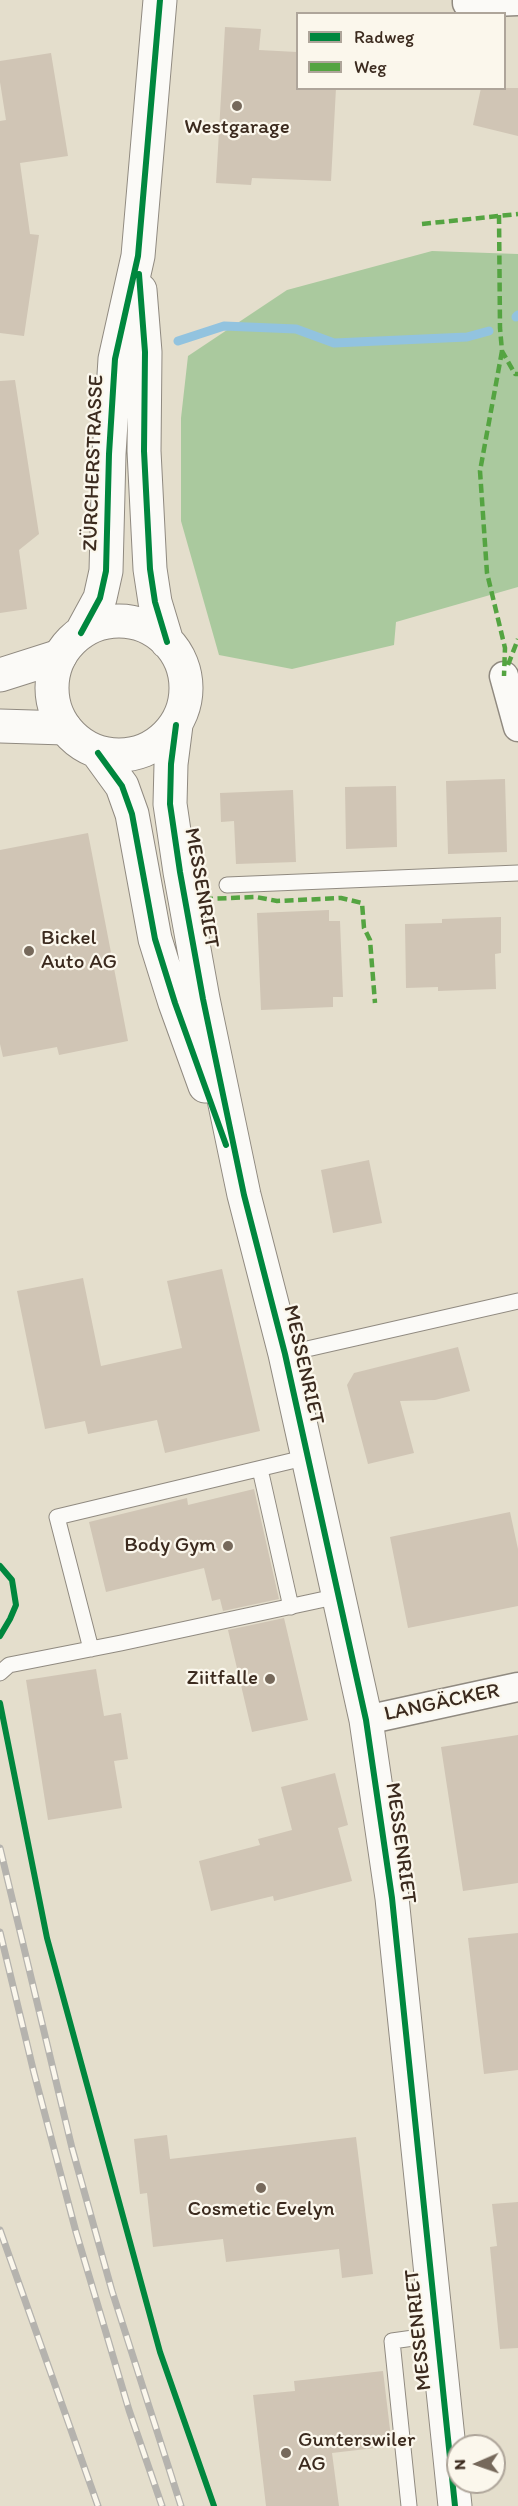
<!DOCTYPE html>
<html>
<head>
<meta charset="utf-8">
<style>
  body { margin:0 }
  #map { position:relative; width:518px; height:2506px; overflow:hidden; background:#e4decc; font-family:Itim,sans-serif }
  canvas { display:block }
  .legend { position:absolute; left:296px; top:12px; width:210px; height:78px; box-sizing:border-box; background:#fbf7ec; border:2px solid #aea59a; margin:0; padding:8px 10px; list-style:none; font-size:18px; color:#3b2a1e }
  .legend li { display:flex; align-items:center; gap:12px; height:30px }
  .legend b { width:30px; border:2px solid #aea59a }
  .north { position:absolute; left:446px; top:2434px; width:60px; height:60px; box-sizing:border-box; background:#fbf7ec; border:2px solid #aea59a; border-radius:50%; rotate:268deg; font-size:16px; font-weight:700; line-height:24px; text-align:center; color:#3b2a1e }
  .north::after { content:''; display:block; margin:auto; width:21px; height:27px; background:#76695b; clip-path:polygon(50% 0,100% 100%,50% 72%,0 100%) }
</style>
</head>
<body>
<div id="map">
<canvas width="518" height="2506"></canvas>
<ul class="legend">
<li><b style="height:8px;background:#00873e"></b>Radweg</li>
<li><b style="height:8px;background:#54a441"></b>Weg</li>
</ul>
<div class="north">N</div>
</div>
<script>
const context = document.querySelector('canvas').getContext('2d');
context.lineJoin = 'round';
function paint(path, color) {
  context.fillStyle = color;
  context.fill(path, 'evenodd');
}
function toPath(rows) {
  const path = new Path2D();
  for (const r of rows) {
    if (r.length === 3) {
      path.moveTo(r[0] + r[2], r[1]);
      path.arc(r[0], r[1], r[2], 0, 2 * Math.PI);
      continue;
    }
    path.moveTo(r[0], r[1]);
    for (let i = 2; i < r.length; i += 2) path.lineTo(r[i], r[i + 1]);
  }
  return path;
}
function stroke(path, color, width, dash) {
  context.strokeStyle = color;
  context.lineWidth = width;
  context.lineCap = dash ? 'butt' : 'round';
  context.setLineDash(dash || []);
  context.stroke(path);
}
function drawText(font, color, halo, rows, align = 'center') {
  context.font = font + ' Itim,sans-serif';
  context.lineWidth = 4.5;
  context.setLineDash([]);
  context.textBaseline = 'middle';
  context.strokeStyle = halo;
  context.fillStyle = color;
  for (const [text, x, y, turn = 0] of rows) {
    context.save();
    context.translate(x, y);
    context.rotate((+turn || 0) * Math.PI / 180);
    context.textAlign = isNaN(turn) ? turn : align;
    if (halo) context.strokeText(text, 0, 0);
    context.fillText(text, 0, 0);
    context.restore();
  }
}
paint(toPath([
  [432,251,518,254,518,587,396,622,394,645,292,669,219,655,181,521,181,418,188,356,287,290]
]), '#aac99e');
stroke(toPath([
  [516,317,518,315],
  [178,341,224,326,296,329,334,343,467,337,489,331]
]), '#92c3df', 9);
paint(toPath([
  [225,27,261,29,259,50,297,52,297,88,336,88,331,181,252,178,251,185,216,183],
  [51,53,68,156,20,163,30,234,39,235,24,336,0,333,0,121,6,120,0,82,0,61],
  [481,88,518,88,518,136,473,125],
  [15,380,39,534,19,550,27,609,0,613,0,381],
  [505,779,507,852,448,854,446,781],
  [396,786,397,847,346,849,345,787],
  [293,790,296,862,236,864,234,821,221,822,220,793],
  [88,833,128,1041,59,1055,57,1047,3,1057,0,1044,0,850],
  [329,910,329,921,340,921,343,997,333,997,333,1007,261,1010,257,913],
  [501,917,501,953,495,954,496,989,438,991,438,987,406,988,405,924,442,923,442,919],
  [369,1160,382,1223,333,1233,321,1170],
  [222,1269,260,1431,165,1453,157,1420,88,1434,85,1421,45,1429,17,1291,83,1278,101,1366,182,1348,167,1281],
  [458,1347,470,1391,435,1400,400,1401,414,1453,368,1464,347,1385,354,1373],
  [254,1489,279,1599,223,1611,220,1599,212,1601,204,1568,106,1592,89,1522,187,1498,188,1505],
  [510,1512,518,1549,518,1606,408,1628,390,1537],
  [284,1618,308,1720,252,1732,228,1630],
  [96,1669,104,1716,121,1713,128,1759,114,1761,122,1808,48,1820,26,1680],
  [518,1735,518,1883,463,1891,441,1747],
  [335,1773,348,1825,338,1828,352,1881,274,1901,273,1896,211,1911,199,1861,260,1845,258,1839,292,1830,281,1787],
  [518,1933,518,2070,484,2074,468,1938],
  [167,2135,170,2159,356,2137,373,2274,342,2278,339,2249,226,2262,223,2239,153,2247,147,2193,140,2194,134,2139],
  [518,2202,518,2348,500,2349,490,2247,497,2246,492,2204],
  [383,2371,392,2446,332,2453,339,2506,266,2506,253,2395,295,2391,294,2381]
]), '#d0c5b5');
const service = toPath([
  [227,885,518,873],
  [285,1354,518,1301],
  [260,1469,291,1607],
  [91,1649,57,1517,308,1457],
  [0,1673,9,1665,121,1643,339,1596],
  [409,2506,392,2341,435,2335]
]);
const minor = toPath([
  [467,0,467,3,518,1],
  [504,676,518,727],
  [366,1720,518,1687]
]);
const secondary = toPath([
  [0,675,60,656],
  [0,726,65,728]
]);
const primary = toPath([
  [140,290,145,352,144,451,150,569,155,602,167,642],
  [119,688,67],
  [81,633,100,598,106,571,109,454,115,359,138,256,160,0],
  [176,725,171,764,170,804,180,872,203,999,244,1195,285,1354,366,1720,392,1898,455,2506],
  [98,753,122,786,132,814,155,939,175,1003,205,1086]
]);
stroke(service, '#908a80', 17);
stroke(minor, '#908a80', 31);
stroke(secondary, '#908a80', 35);
stroke(primary, '#908a80', 35);
stroke(service, '#fbfaf7', 15);
stroke(minor, '#fbfaf7', 28);
stroke(secondary, '#fbfaf7', 33);
stroke(primary, '#fbfaf7', 33);
const rail = toPath([
  [0,1848,72,2148,112,2291,181,2506],
  [0,1932,34,2073,76,2232,129,2410,162,2506],
  [0,2230,98,2506]
]);
stroke(rail, '#b5b3ae', 7);
stroke(rail, '#fbf7ec', 4.5, [14]);
stroke(toPath([
  [499,215,500,328,502,351,515,374,518,374],
  [422,224,518,214],
  [502,351,480,471,487,573,505,648,504,676],
  [508,665,518,639],
  [204,899,256,897,277,901,341,898,362,903,364,928,370,940,375,1003]
]), '#54a441', 4.5, [9, 4.5]);
stroke(toPath([
  [139,274,145,352,144,451,150,569,155,602,167,642],
  [81,633,100,598,106,571,109,454,115,359,138,256,160,0],
  [176,725,171,764,170,804,180,872,203,999,244,1195,285,1354,366,1720,392,1898,455,2506],
  [98,753,122,786,132,814,155,939,175,1003,226,1145],
  [0,1566,12,1580,16,1605,10,1619,0,1636],
  [0,1703,47,1938,160,2352,214,2506]
]), '#00873e', 6);
for (const [x, y, r, color] of [
  [237,106,6,"#76695b"],
  [29,951,6,"#76695b"],
  [228,1546,6,"#76695b"],
  [270,1679,6,"#76695b"],
  [261,2188,6,"#76695b"],
  [286,2453,6,"#76695b"]
]) {
  const dot = new Path2D();
  dot.arc(x, y, r, 0, 2 * Math.PI);
  context.fillStyle = color;
  context.fill(dot);
  stroke(dot, '#fbf7ec', 2);
}
drawText('21px', '#3b2a1e', '#fbf7ec', [
  ["Westgarage",237,128],
  ["Bickel",41,939,"left"],
  ["Auto AG",41,963,"left"],
  ["Body Gym",216,1546,"right"],
  ["Ziitfalle",258,1679,"right"],
  ["Cosmetic Evelyn",261,2210],
  ["Gunterswiler",298,2441,"left"],
  ["AG",298,2465,"left"]
]);
drawText('21px', '#3b2a1e', '#fbf7ec', [
  ["ZÜRCHERSTRASSE",94,463,-88],
  ["MESSENRIET",201,888,80],
  ["MESSENRIET",303,1365,77],
  ["LANGÄCKER",442,1703,-12],
  ["MESSENRIET",400,1843,82],
  ["MESSENRIET",419,2330,-96]
]);
</script>
</body>
</html>
